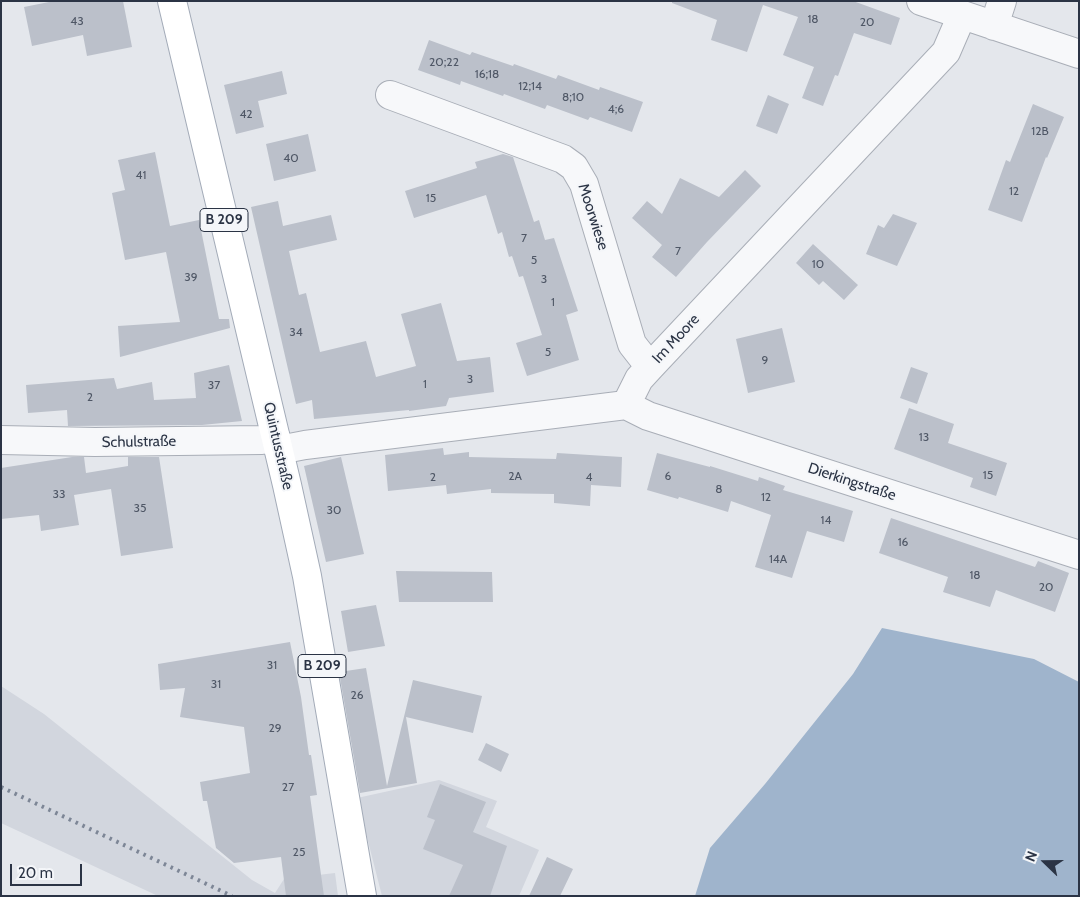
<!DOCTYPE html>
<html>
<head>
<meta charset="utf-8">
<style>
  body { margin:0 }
  #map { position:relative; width:1080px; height:897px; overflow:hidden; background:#e4e7ec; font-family:Cabin,sans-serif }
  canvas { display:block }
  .frame { position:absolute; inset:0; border:2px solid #2b3445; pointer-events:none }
  .north { position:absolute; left:1020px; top:837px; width:50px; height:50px; -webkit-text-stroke:4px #f4f6f9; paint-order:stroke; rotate:292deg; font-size:14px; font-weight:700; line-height:20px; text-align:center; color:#2b3445 }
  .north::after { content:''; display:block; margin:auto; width:18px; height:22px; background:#2b3445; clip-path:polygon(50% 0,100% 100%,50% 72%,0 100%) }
  .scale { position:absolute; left:10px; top:864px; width:72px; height:22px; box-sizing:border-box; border:2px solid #2b3445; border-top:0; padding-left:6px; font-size:15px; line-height:18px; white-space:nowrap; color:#2b3445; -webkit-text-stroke:4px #f4f6f9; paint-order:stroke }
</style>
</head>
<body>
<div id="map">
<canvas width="1080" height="897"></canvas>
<div class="frame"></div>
<div class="north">N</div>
<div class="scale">20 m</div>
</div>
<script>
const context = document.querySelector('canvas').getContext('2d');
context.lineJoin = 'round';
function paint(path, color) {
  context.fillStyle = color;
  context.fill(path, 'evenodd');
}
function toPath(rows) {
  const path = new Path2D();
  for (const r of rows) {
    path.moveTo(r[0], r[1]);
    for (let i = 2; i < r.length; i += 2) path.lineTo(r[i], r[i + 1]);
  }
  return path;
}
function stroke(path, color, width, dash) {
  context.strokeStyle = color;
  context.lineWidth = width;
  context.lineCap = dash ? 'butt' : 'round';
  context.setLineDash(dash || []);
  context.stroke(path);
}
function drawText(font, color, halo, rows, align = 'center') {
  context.font = font + ' Cabin,sans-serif';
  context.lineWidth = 4;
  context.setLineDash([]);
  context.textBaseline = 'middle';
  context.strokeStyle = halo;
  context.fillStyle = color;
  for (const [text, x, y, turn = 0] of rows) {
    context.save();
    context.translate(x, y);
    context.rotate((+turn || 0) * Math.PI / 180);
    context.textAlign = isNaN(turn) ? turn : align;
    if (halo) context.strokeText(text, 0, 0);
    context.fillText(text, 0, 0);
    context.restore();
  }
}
paint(toPath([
  [1,686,44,714,252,880,275,893,284,879,335,873,338,896,158,896,1,823],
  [439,780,497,801,486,827,539,850,519,896,382,896,357,798]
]), '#d2d6de');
paint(toPath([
  [882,628,1034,659,1079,682,1079,896,695,896,710,848,765,784,853,674]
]), '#9fb4cc');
paint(toPath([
  [54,1,123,1,132,47,87,56,83,35,32,46,24,7],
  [672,1,853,1,900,18,891,45,854,33,838,76,835,75,823,106,802,98,814,67,783,55,798,17,763,5,747,52,711,40,717,20,672,3],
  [429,40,470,55,472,52,513,66,514,64,556,79,558,75,599,90,600,87,643,102,632,132,590,117,588,120,547,105,545,109,504,94,503,96,461,81,460,85,418,70],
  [282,71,287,94,258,101,264,127,236,134,224,85],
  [768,95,789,104,777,134,756,126],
  [1033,104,1064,117,1047,158,1046,157,1022,222,988,210,1006,160,1010,162],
  [308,134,316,171,274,181,266,144],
  [155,152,170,226,199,220,219,319,229,319,230,328,120,357,118,326,180,322,166,252,125,260,112,193,125,190,118,160],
  [503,154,513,157,534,222,539,220,545,240,554,238,578,311,566,315,579,360,527,376,516,343,542,335,523,276,519,277,512,256,509,257,502,232,498,234,486,195,414,218,405,191,477,168,475,162],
  [745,170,761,186,707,242,676,277,652,257,662,245,632,218,647,201,662,214,680,178,719,197],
  [278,201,283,226,331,215,337,240,289,251,299,295,306,293,320,352,366,341,376,377,416,366,401,314,441,303,457,361,490,357,494,392,449,398,446,406,409,411,409,410,314,419,312,400,296,404,251,207],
  [893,214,917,223,897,266,866,254,878,225,884,228],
  [813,244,858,285,844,300,823,281,819,285,796,263],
  [782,328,795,382,748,393,736,339],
  [229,365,242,421,202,425,68,426,67,410,28,413,26,385,114,378,117,389,152,382,154,400,196,398,194,373],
  [911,367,928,373,917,404,900,398],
  [909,408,954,424,948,443,1007,463,996,496,970,487,973,478,894,449],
  [443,448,444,455,469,452,469,457,556,459,557,453,622,457,621,487,591,485,590,506,554,503,554,494,491,493,491,489,447,494,446,485,388,491,385,455],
  [657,453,710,467,710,466,758,481,759,477,785,486,783,490,853,511,844,542,807,531,792,578,755,567,771,515,731,501,728,512,679,497,678,499,647,490],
  [72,457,84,457,86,473,128,466,128,457,159,457,173,548,121,556,111,489,74,495,79,525,41,531,39,515,1,519,1,468],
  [341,457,364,554,326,562,304,466],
  [891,518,1035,567,1038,561,1069,573,1055,612,996,590,990,607,943,592,948,577,879,553],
  [396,571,492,572,493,602,399,602],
  [376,605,385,646,348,652,341,611],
  [290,642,301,697,309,755,311,755,317,795,310,796,324,896,286,896,281,857,234,863,216,848,207,801,203,801,200,782,250,773,244,727,180,717,185,688,160,690,158,664],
  [366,668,387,786,413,680,482,696,473,733,406,717,417,783,360,793,339,672],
  [486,743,509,754,501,772,478,760],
  [440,784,486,802,473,832,507,846,490,896,449,896,463,865,423,849,435,820,427,817],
  [547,857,573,869,560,896,529,896]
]), '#bbc0ca');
const minor = toPath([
  [921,1,1079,54],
  [994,26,1002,1],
  [390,95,563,159,574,167,584,184,632,344,650,367],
  [626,405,639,379,650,367,946,52,962,15],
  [626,405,648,416,1079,555],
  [1,440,95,442,262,440,276,438],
  [279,450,305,445,626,405]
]);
const major = toPath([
  [172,1,287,485,307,576,362,896]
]);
stroke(minor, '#a9aeb7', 30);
stroke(major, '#a3abb8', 30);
stroke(minor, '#f7f8fa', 28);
stroke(major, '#fff', 28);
stroke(toPath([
  [1,787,232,896]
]), '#7d8696', 4, [2.5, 5]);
drawText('12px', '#4f5766', null, [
  ["18",813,19],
  ["43",77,21],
  ["20",867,22],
  ["20;22",444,62],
  ["16;18",487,74],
  ["12;14",530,86],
  ["8;10",573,97],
  ["4;6",616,109],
  ["42",246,114],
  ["12B",1040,131],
  ["40",291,158],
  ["41",141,175],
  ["12",1014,191],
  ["15",431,198],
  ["7",524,238],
  ["7",678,251],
  ["5",534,260],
  ["10",818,264],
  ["39",191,277],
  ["3",544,279],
  ["1",553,302],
  ["34",296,332],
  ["5",548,352],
  ["9",765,360],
  ["3",470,379],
  ["1",425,384],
  ["37",214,385],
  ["2",90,397],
  ["13",924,437],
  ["15",988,475],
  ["2A",515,476],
  ["6",668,476],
  ["2",433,477],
  ["4",589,477],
  ["8",719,489],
  ["33",59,494],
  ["12",766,497],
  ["35",140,508],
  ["30",334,510],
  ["14",826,520],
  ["16",903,542],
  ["14A",778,559],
  ["18",975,575],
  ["20",1046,587],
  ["31",272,665],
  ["31",216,684],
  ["26",357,695],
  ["29",275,728],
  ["27",288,787],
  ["25",299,852]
]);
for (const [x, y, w] of [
  [224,220,48],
  [322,666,48]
]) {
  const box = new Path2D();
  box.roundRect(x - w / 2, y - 11.5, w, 23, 4);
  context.fillStyle = '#f4f6f9';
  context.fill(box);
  stroke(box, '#2b3445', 1);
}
drawText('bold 14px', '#2b3445', null, [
  ["B 209",224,220],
  ["B 209",322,666]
]);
drawText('15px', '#2b3445', '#f4f6f9', [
  ["Moorwiese",593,217,72],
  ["Im Moore",676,339,-47],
  ["Schulstraße",139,442,-1],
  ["Quintusstraße",278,446,77],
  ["Dierkingstraße",852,482,18]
]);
</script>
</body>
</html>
